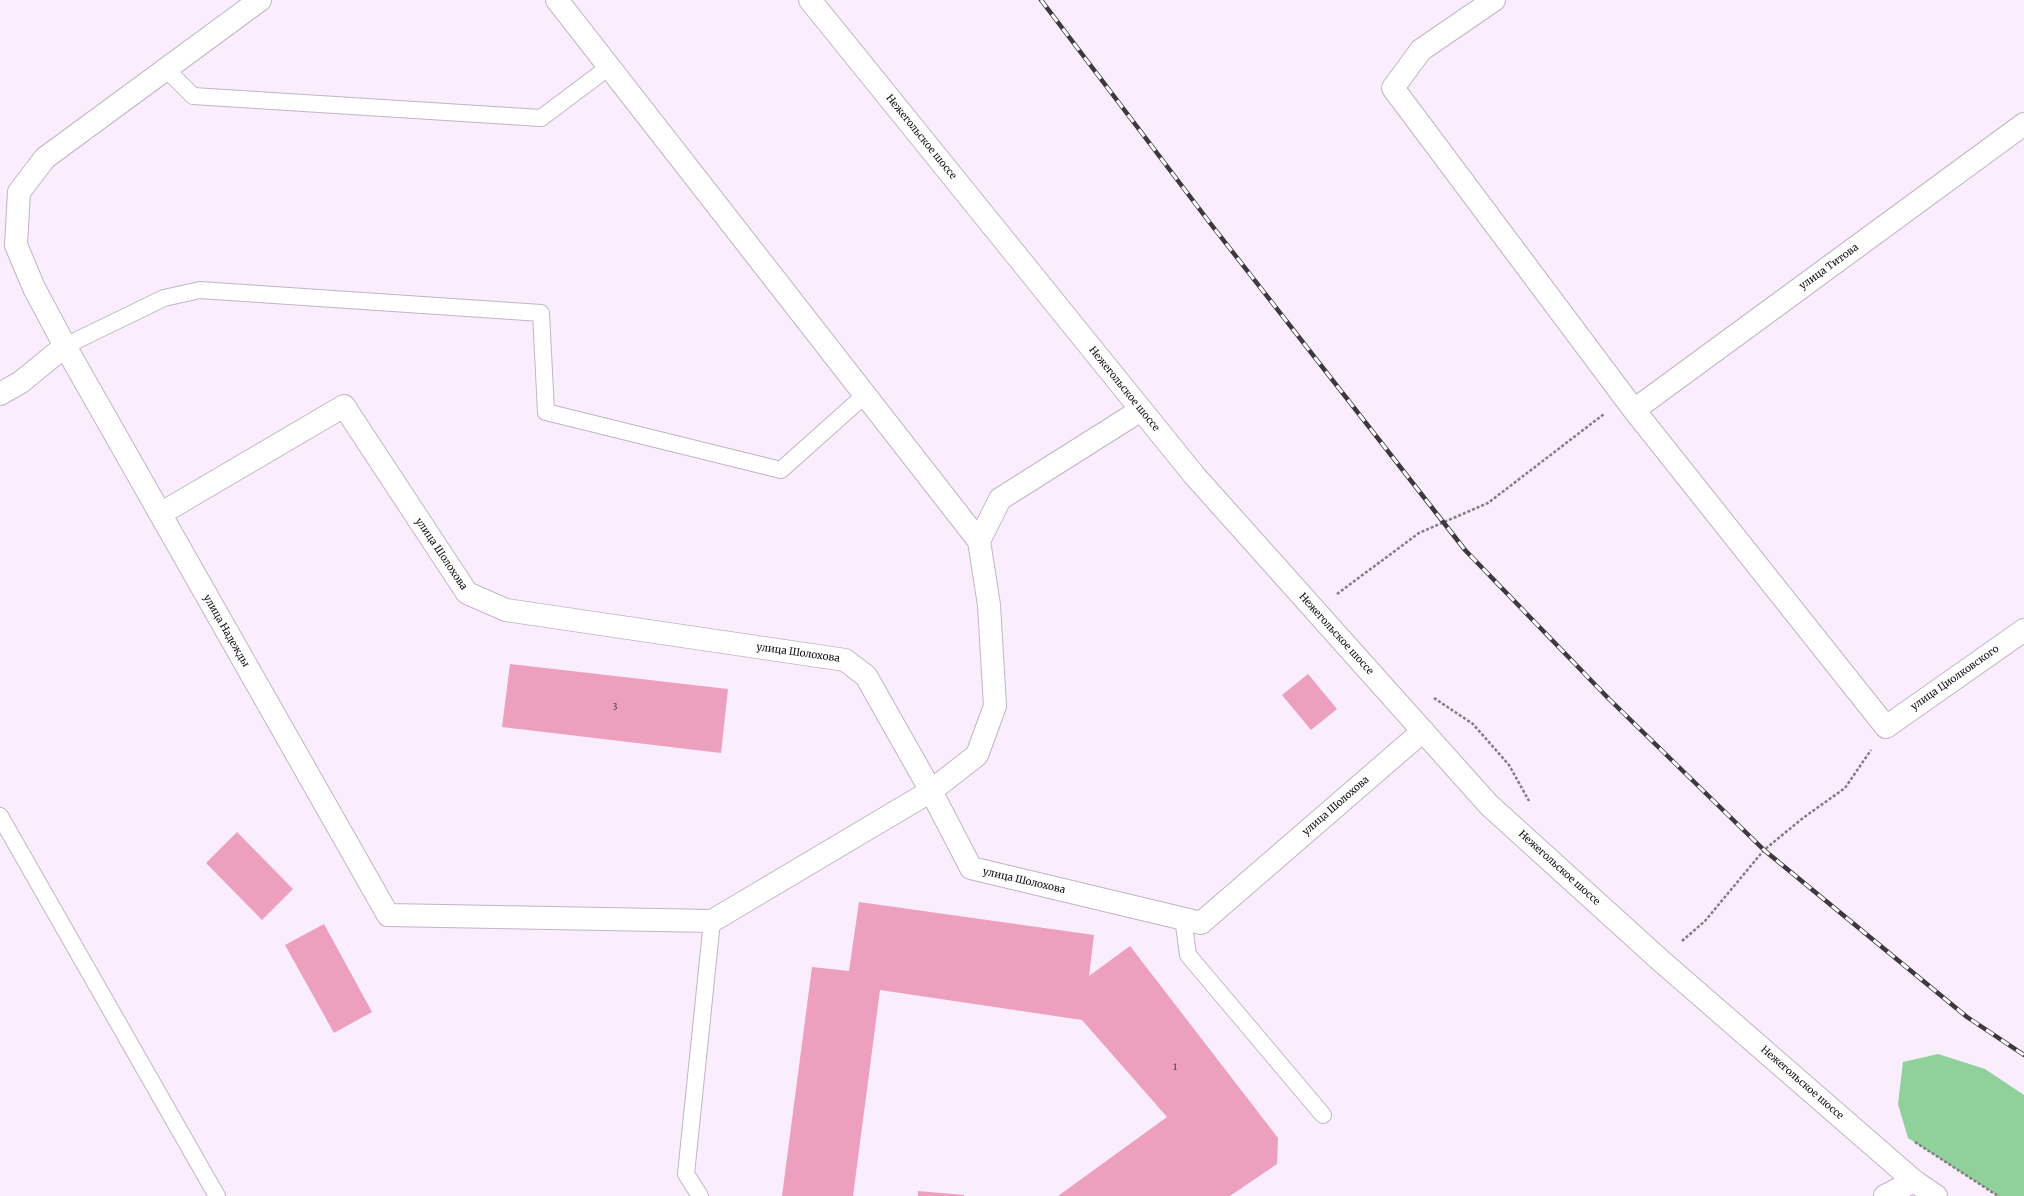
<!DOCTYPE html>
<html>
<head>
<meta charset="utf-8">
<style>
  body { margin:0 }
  canvas { display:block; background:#faedfd }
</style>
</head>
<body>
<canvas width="2024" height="1196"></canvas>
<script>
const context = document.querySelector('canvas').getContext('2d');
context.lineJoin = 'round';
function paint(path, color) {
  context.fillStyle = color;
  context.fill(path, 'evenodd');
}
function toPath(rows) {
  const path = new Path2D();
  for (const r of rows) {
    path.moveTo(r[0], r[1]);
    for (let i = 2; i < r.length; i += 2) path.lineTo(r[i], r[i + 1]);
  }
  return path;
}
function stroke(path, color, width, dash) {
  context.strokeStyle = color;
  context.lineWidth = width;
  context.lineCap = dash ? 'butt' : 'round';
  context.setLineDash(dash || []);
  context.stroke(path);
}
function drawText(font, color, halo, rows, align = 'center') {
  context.font = font + ' Merriweather,serif';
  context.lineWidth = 4;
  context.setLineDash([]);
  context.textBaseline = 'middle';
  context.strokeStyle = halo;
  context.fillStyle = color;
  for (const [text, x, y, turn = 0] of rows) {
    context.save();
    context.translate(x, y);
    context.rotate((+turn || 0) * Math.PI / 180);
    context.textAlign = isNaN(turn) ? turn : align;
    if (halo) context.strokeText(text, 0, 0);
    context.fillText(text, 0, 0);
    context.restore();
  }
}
paint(toPath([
  [1938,1054,1985,1069,2024,1095,2024,1196,1998,1196,1908,1138,1898,1104,1903,1062]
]), '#90d09b');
paint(toPath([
  [510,664,728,689,721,753,502,727],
  [1308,674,1337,709,1311,730,1282,695],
  [237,832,293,889,262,920,206,863],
  [859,902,1094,935,1089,976,1130,946,1278,1138,1277,1164,1230,1196,1058,1196,1167,1117,1082,1020,880,990,853,1196,782,1196,812,967,849,971],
  [324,924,372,1012,334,1033,285,945],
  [918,1191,964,1195,964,1196,918,1196]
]), '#ed9fbe');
const service = toPath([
  [166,69,193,96,541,118,609,67],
  [65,346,164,298,200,290,541,313,546,412,781,470,865,395],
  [0,816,217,1196],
  [1183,918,1188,955,1323,1115],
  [700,1196,686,1174,712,921]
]);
const minor = toPath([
  [260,0,45,158,19,192,16,245,34,288,65,346,388,915,712,921,931,791,977,755,995,706,989,605,979,541,1000,499,1141,410],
  [557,0,979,541],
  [1494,0,1421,50,1393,88,1634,410,1886,727,2024,630],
  [0,394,21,382,65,346],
  [1634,410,2024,124],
  [160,514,344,406,467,593,506,610,845,660,866,676,931,791,971,868,1201,923,1423,731],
  [1885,1196,1914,1181]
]);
const tertiary = toPath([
  [810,0,1194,475,1489,805,1660,960,1914,1181,1936,1196]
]);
stroke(service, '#c1b5c5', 18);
stroke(minor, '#c1b5c5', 24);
stroke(tertiary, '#c1b5c5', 24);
stroke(toPath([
  [1337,594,1419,533,1488,503,1604,414],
  [1434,698,1473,724,1509,765,1529,801],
  [1682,941,1705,921,1764,850,1803,818,1845,788,1871,750],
  [1915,1142,1998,1196]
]), '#847b86', 2.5, [3, 2]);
stroke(service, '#fff', 16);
stroke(minor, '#fff', 22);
stroke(tertiary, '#fff', 22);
const rail = toPath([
  [1041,0,1210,223,1465,550,1609,699,1764,850,1967,1017,2024,1055]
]);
stroke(rail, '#3d373e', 4.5);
stroke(rail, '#fff', 3, [9]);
drawText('8px', '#47313c', null, [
  ["3",615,708],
  ["1",1175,1068]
]);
drawText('10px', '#100c11', '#fff', [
  ["Нежегольское шоссе",921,137,51],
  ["улица Титова",1829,267,-36],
  ["Нежегольское шоссе",1124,389,51],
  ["улица Шолохова",441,554,56],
  ["улица Надежды",226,631,60],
  ["Нежегольское шоссе",1336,634,48],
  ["улица Шолохова",798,653,8],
  ["улица Циолковского",1955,678,-35],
  ["улица Шолохова",1336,806,-41],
  ["Нежегольское шоссе",1559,868,42],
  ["улица Шолохова",1024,881,13],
  ["Нежегольское шоссе",1802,1083,41]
]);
</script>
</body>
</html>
